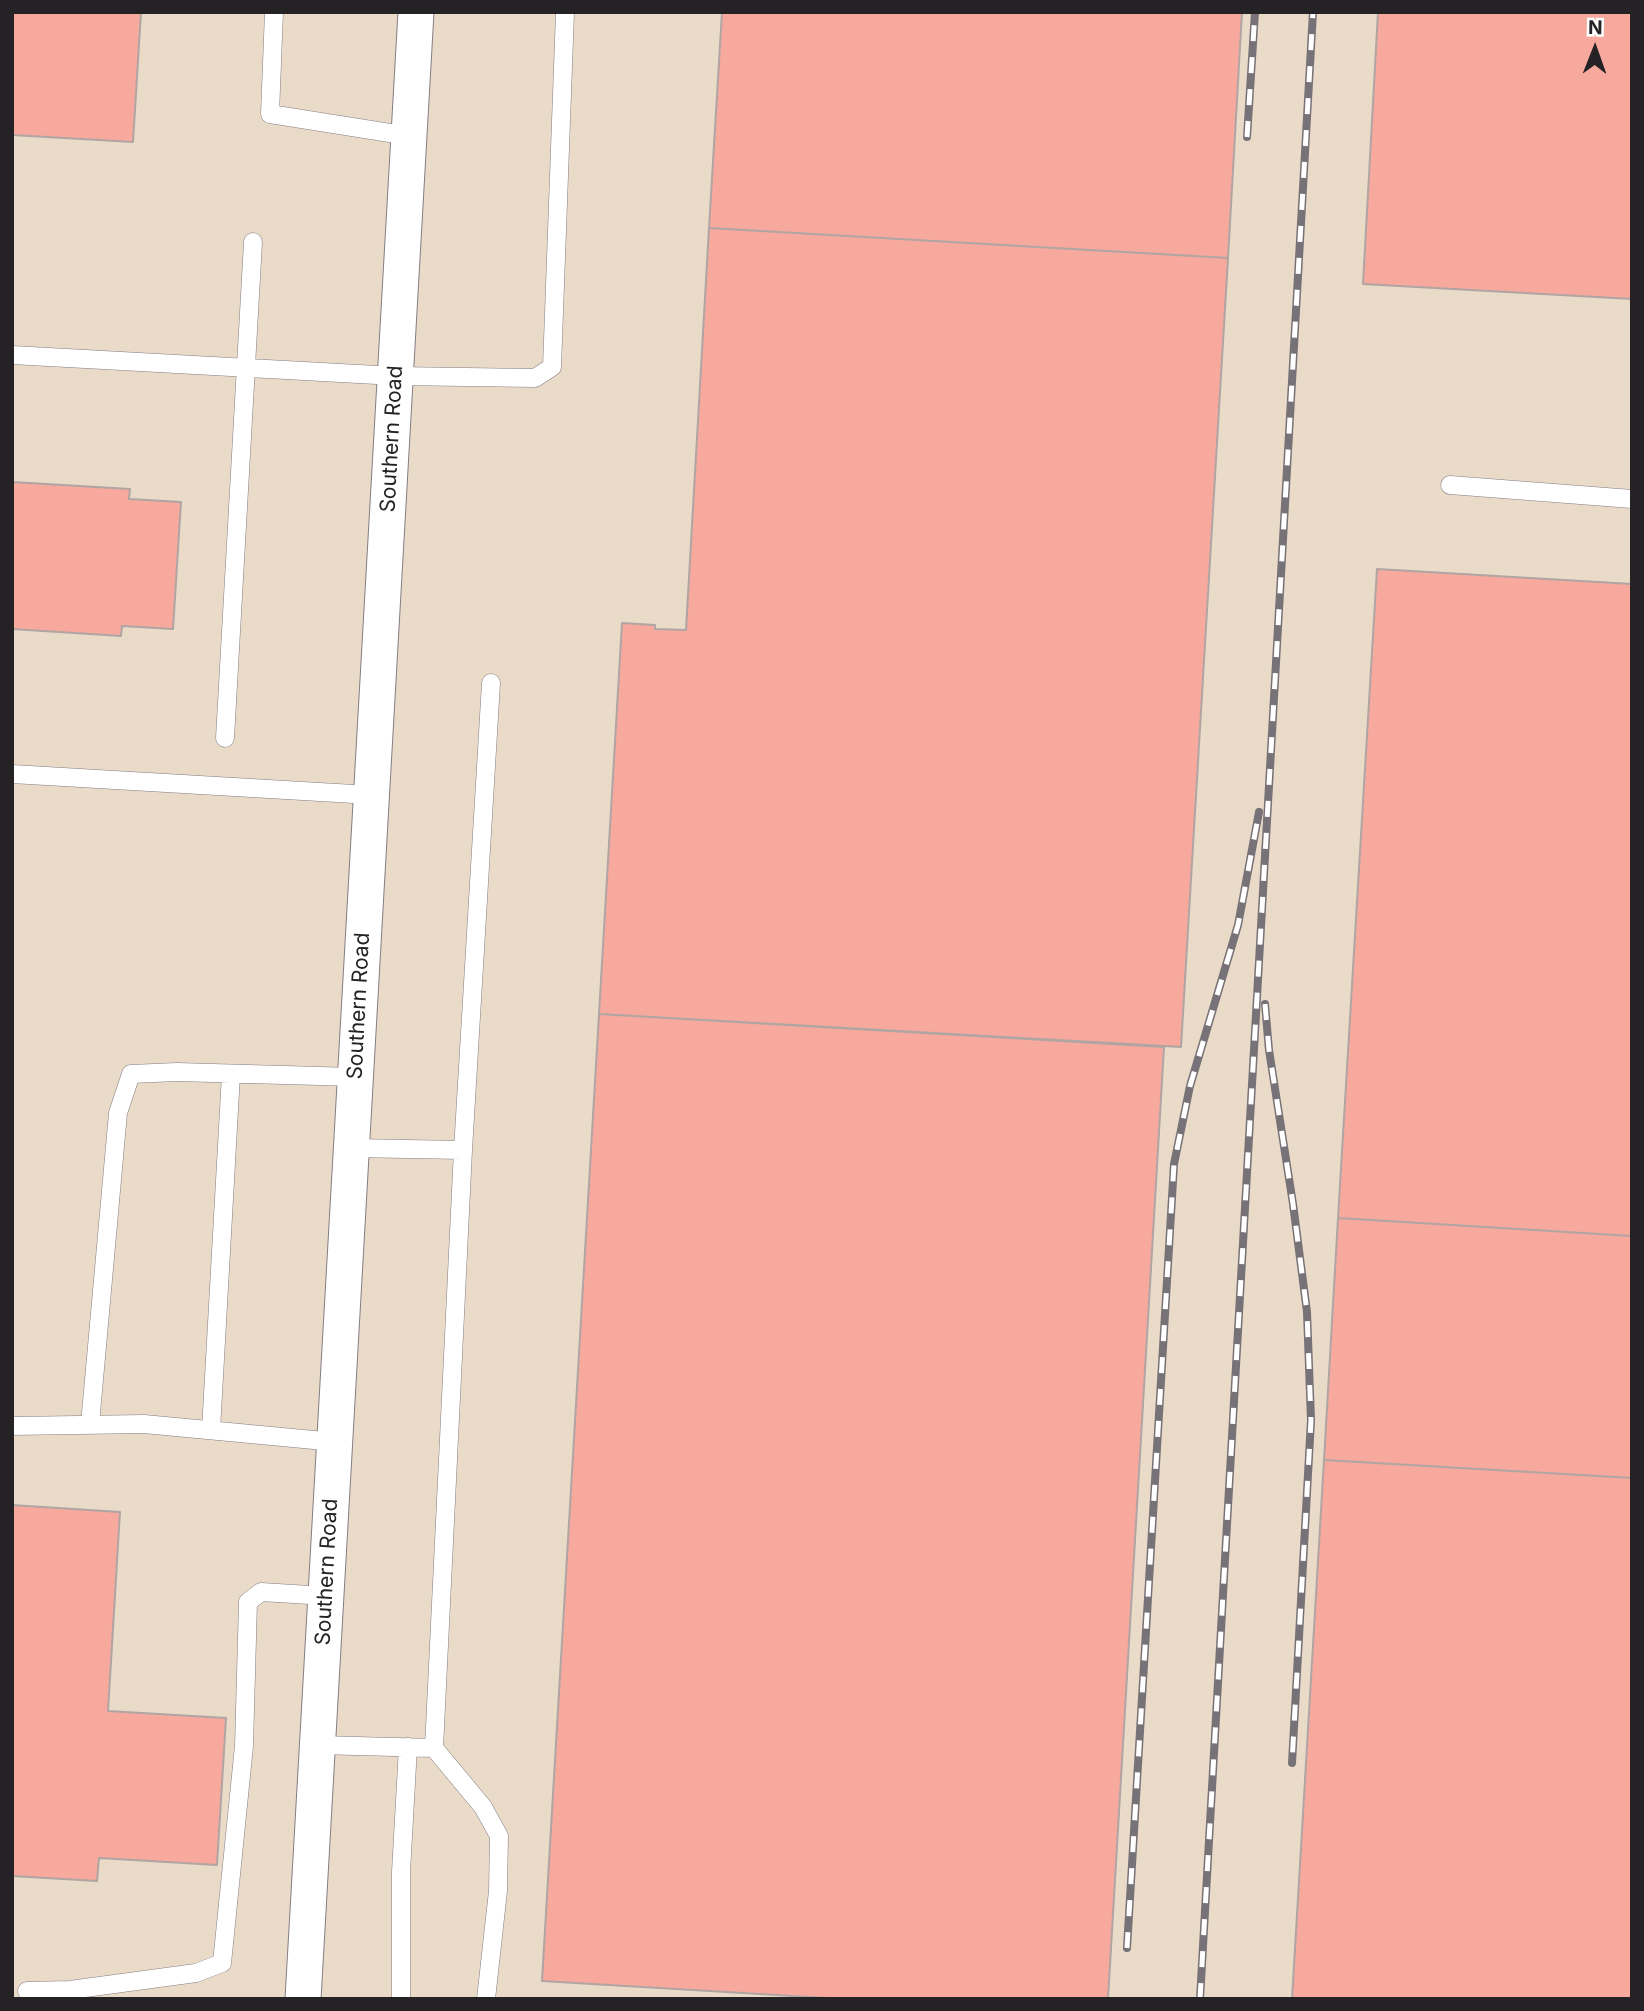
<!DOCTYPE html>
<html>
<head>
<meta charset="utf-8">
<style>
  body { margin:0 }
  #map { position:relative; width:1644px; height:2011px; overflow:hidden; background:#eae4ec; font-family:Inter,sans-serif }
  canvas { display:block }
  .frame { position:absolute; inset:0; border:14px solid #242225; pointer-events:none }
  .north { position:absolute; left:1560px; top:14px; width:70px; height:70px; -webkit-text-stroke:5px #fff; paint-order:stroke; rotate:1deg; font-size:19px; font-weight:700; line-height:28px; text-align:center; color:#242225 }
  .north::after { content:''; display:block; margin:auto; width:24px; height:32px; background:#242225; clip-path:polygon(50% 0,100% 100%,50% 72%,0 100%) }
</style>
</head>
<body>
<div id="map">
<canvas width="1644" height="2011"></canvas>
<div class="frame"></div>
<div class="north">N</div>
</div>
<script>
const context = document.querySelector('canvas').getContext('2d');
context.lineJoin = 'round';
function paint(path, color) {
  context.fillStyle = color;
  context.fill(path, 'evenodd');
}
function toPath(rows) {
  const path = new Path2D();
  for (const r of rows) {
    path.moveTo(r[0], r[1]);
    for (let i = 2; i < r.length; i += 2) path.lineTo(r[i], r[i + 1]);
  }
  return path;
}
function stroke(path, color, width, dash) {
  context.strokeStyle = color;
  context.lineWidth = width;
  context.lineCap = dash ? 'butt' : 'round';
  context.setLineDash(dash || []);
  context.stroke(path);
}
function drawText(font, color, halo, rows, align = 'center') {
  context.font = font + ' Inter,sans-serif';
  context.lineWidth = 6;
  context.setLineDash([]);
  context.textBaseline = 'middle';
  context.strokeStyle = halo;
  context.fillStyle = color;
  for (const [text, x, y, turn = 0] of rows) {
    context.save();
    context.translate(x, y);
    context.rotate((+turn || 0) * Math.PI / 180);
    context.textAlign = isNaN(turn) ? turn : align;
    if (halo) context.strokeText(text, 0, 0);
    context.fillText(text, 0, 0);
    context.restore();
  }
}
paint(toPath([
  [12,12,1632,12,1632,1999,12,1999]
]), '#eadac8');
const building = toPath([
  [12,12,141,12,133,142,12,135,12,12],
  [722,12,1242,12,1228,258,709,228,722,12],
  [1378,12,1632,12,1632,299,1363,284,1378,12],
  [709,228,1228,258,1181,1047,599,1014,622,623,655,625,655,629,686,630,709,228],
  [12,482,130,489,129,499,181,502,173,629,122,626,121,636,12,629,12,482],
  [1377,569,1632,584,1632,1236,1338,1218,1377,569],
  [599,1014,1164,1047,1108,1999,843,1999,542,1981,599,1014],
  [1338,1218,1632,1236,1632,1478,1324,1460,1338,1218],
  [1324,1460,1632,1478,1632,1999,1292,1999,1324,1460],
  [12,1505,120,1512,108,1711,226,1718,217,1865,99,1858,97,1881,12,1876,12,1505]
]);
paint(building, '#f7a99d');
stroke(building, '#b0a5a3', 2);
const service = toPath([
  [274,12,270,114,409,136],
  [12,355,395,376,535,378,552,367,565,12],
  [1450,485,1632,499],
  [225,738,253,242],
  [12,774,371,795],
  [463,1150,491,683],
  [90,1424,118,1113,131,1074,177,1072,355,1077],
  [12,1426,144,1424,335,1442],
  [211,1430,231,1074],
  [317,1745,434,1748,463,1150,351,1148],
  [434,1748,483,1807,499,1836,498,1891,486,1999],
  [27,1991,70,1990,196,1973,222,1963,244,1746,248,1602,261,1592,326,1596],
  [401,1999,401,1872,408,1747]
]);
const minor = toPath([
  [303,1999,416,12]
]);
stroke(service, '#837d84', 19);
stroke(minor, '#837d84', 37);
stroke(service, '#fff', 18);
stroke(minor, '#fff', 35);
const rail = toPath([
  [1247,137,1255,12],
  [1265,1004,1269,1050,1293,1204,1307,1312,1311,1420,1292,1763],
  [1127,1948,1174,1164,1190,1086,1238,925,1259,812],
  [1200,1999,1313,12]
]);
stroke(rail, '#767277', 8);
stroke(rail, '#fff', 5, [16]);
drawText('21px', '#242225', '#fff', [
  ["Southern Road",392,439,-87],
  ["Southern Road",359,1006,-87],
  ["Southern Road",327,1572,-87]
]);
</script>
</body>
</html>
